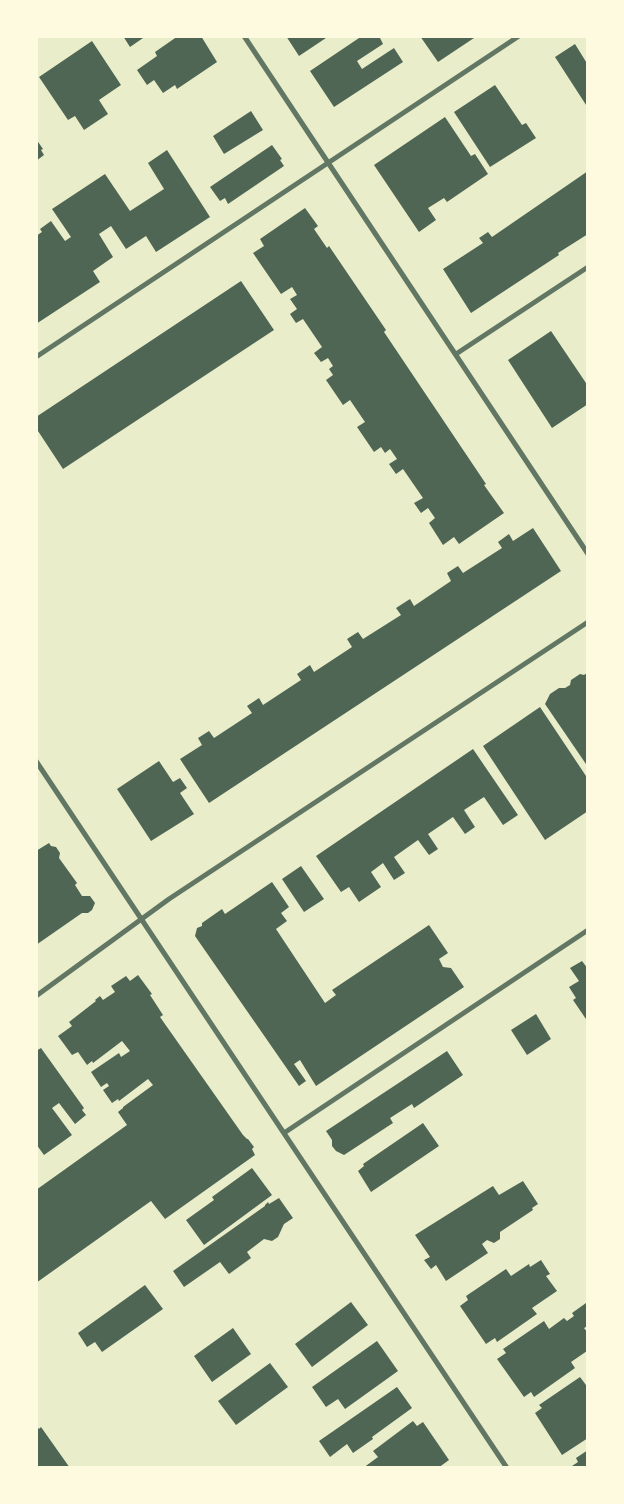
<!DOCTYPE html>
<html>
<head>
<meta charset="utf-8">
<style>
  body { margin:0 }
  #map { position:relative; width:624px; height:1504px; overflow:hidden; background:#e9edc9; font-family:"DejaVu Sans",sans-serif }
  canvas { display:block }
  .frame { position:absolute; inset:0; border:38px solid #fefae0; pointer-events:none }
</style>
</head>
<body>
<div id="map">
<canvas width="624" height="1504"></canvas>
<div class="frame"></div>
</div>
<script>
const context = document.querySelector('canvas').getContext('2d');
context.lineJoin = 'round';
function paint(path, color) {
  context.fillStyle = color;
  context.fill(path, 'evenodd');
}
function toPath(rows) {
  const path = new Path2D();
  for (const r of rows) {
    path.moveTo(r[0], r[1]);
    for (let i = 2; i < r.length; i += 2) path.lineTo(r[i], r[i + 1]);
  }
  return path;
}
function stroke(path, color, width, dash) {
  context.strokeStyle = color;
  context.lineWidth = width;
  context.lineCap = dash ? 'butt' : 'round';
  context.setLineDash(dash || []);
  context.stroke(path);
}
paint(toPath([
  [123,36,146,36,130,47],
  [178,36,201,36,217,62,177,89,175,85,163,93,154,80,147,85,137,70,157,56,155,52],
  [286,36,329,36,299,56],
  [362,36,379,36,383,44,357,61,362,69,394,48,403,62,334,107,310,71],
  [420,36,477,36,438,62],
  [92,41,121,85,99,100,108,114,84,130,75,116,68,120,39,77],
  [575,44,588,65,588,108,555,57],
  [495,85,522,125,526,123,536,138,490,167,454,112],
  [251,111,263,130,224,154,213,136],
  [445,117,471,156,475,154,488,174,447,202,444,198,428,208,436,220,419,232,374,165],
  [36,139,43,149,41,150,44,155,36,161],
  [272,145,282,159,280,160,284,166,228,204,225,198,220,201,210,187],
  [167,150,210,217,156,252,146,236,126,249,111,226,99,234,113,257,93,271,100,282,36,324,36,236,42,232,40,229,51,221,65,241,71,237,52,209,105,174,130,211,164,189,148,163],
  [588,171,588,234,558,253,559,255,471,313,443,269,483,243,479,238,488,232,492,237],
  [305,208,318,226,314,229,327,248,329,246,386,330,384,332,486,484,484,485,504,513,459,544,454,537,443,545,429,523,435,518,428,508,421,513,414,503,423,498,403,469,396,474,389,464,397,459,390,449,385,453,381,447,374,452,357,427,365,422,350,400,343,405,326,380,333,375,329,369,333,366,328,358,321,362,314,353,322,347,303,319,296,323,290,314,297,309,290,299,297,295,292,287,281,294,253,253,264,246,260,239],
  [241,281,274,330,63,469,36,428,36,417],
  [551,331,588,386,588,404,552,428,508,360],
  [533,528,561,571,209,803,180,759,202,745,198,738,209,731,214,738,252,713,247,706,259,698,263,705,301,680,297,674,310,665,314,672,352,647,347,639,358,632,363,639,401,615,396,608,410,599,414,606,451,581,447,573,458,566,463,573,502,548,498,542,509,534,513,541],
  [587,673,588,675,588,767,545,704,550,694,559,688,565,688,570,685,571,680,580,674,584,675],
  [540,707,588,779,588,811,545,840,483,746],
  [473,749,518,815,503,825,484,797,464,810,475,827,465,834,453,817,428,834,438,849,429,855,418,840,394,857,405,873,394,880,383,863,371,872,381,887,359,902,349,887,341,892,316,856],
  [159,761,173,782,180,778,187,788,180,793,194,814,151,841,117,789],
  [49,843,51,846,56,847,60,853,59,858,77,883,75,885,82,896,90,896,95,903,92,910,88,913,82,913,36,945,36,851],
  [301,866,324,899,304,912,282,879],
  [272,882,289,907,281,913,287,921,276,929,325,1003,336,995,332,990,429,925,448,953,439,959,443,967,451,968,464,987,316,1086,300,1060,294,1064,306,1081,299,1086,195,936,197,928,202,926,202,923,222,909,225,914],
  [582,961,588,969,588,1022,573,1000,576,998,569,987,579,981,570,968],
  [138,975,152,994,150,995,163,1015,160,1017,243,1135,247,1139,248,1139,254,1147,252,1149,255,1155,165,1219,151,1201,36,1283,36,1190,127,1125,118,1112,123,1108,123,1107,153,1085,148,1079,119,1101,118,1099,112,1103,103,1090,109,1086,107,1083,101,1087,91,1072,119,1053,121,1057,130,1051,122,1041,93,1063,92,1061,87,1065,78,1052,72,1055,58,1036,72,1026,69,1022,96,1001,95,1000,100,996,103,1000,115,992,111,986,126,976,130,981],
  [536,1014,551,1039,527,1055,511,1030],
  [41,1048,84,1108,82,1110,86,1115,75,1124,59,1103,52,1108,72,1135,44,1155,36,1144,36,1051],
  [447,1051,463,1075,414,1108,412,1104,390,1118,393,1123,344,1155,336,1151,332,1146,332,1140,326,1131],
  [423,1123,439,1146,371,1192,358,1171,364,1166,363,1164],
  [252,1168,272,1195,204,1245,186,1220,214,1200,212,1197],
  [523,1181,538,1204,532,1208,533,1210,500,1232,500,1239,494,1243,487,1240,482,1244,488,1253,446,1281,436,1265,431,1269,424,1260,430,1257,415,1235,493,1186,499,1195],
  [279,1198,293,1218,284,1224,278,1237,272,1241,264,1239,247,1252,251,1258,229,1274,220,1262,184,1287,173,1271,265,1206,265,1205,268,1202,269,1204],
  [541,1260,550,1274,546,1276,557,1291,532,1308,537,1314,497,1342,495,1338,486,1344,460,1306,468,1300,466,1296,506,1269,511,1276,529,1264,530,1267],
  [145,1285,163,1309,102,1352,95,1342,87,1347,78,1333],
  [351,1302,368,1325,312,1367,295,1344],
  [586,1303,588,1305,588,1326,584,1328,588,1333,587,1351,571,1362,575,1368,534,1397,531,1392,524,1397,497,1359,506,1353,503,1349,544,1321,549,1329,564,1318,567,1321,574,1316,572,1313],
  [233,1328,251,1354,212,1382,194,1356],
  [377,1341,398,1371,345,1409,338,1399,326,1407,312,1387],
  [270,1363,288,1387,236,1425,218,1401],
  [580,1377,586,1385,588,1384,588,1438,562,1455,535,1413,542,1408,539,1405],
  [397,1387,412,1408,372,1437,373,1439,353,1453,347,1444,330,1457,319,1441],
  [413,1421,417,1426,423,1422,449,1460,438,1468,363,1468,378,1457,373,1451],
  [36,1425,39,1429,41,1427,70,1468,36,1468],
  [588,1450,588,1468,569,1468,578,1462,576,1458]
]), '#4f6655');
stroke(toPath([
  [244,36,588,554],
  [456,354,588,267],
  [36,357,519,36],
  [36,761,507,1468],
  [36,996,169,899,588,622],
  [284,1133,588,930]
]), '#617663', 5);
</script>
</body>
</html>
